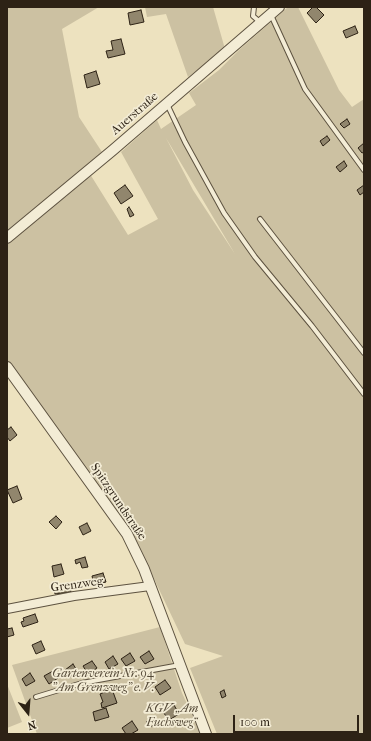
<!DOCTYPE html>
<html>
<head>
<meta charset="utf-8">
<style>
  body { margin:0 }
  #map { position:relative; width:371px; height:741px; overflow:hidden; background:#ede2bf; font-family:"IM FELL French Canon",serif }
  canvas { display:block }
  .frame { position:absolute; inset:0; border:8px solid #2d2215; pointer-events:none }
  .north { position:absolute; left:8px; top:693px; width:40px; height:40px; -webkit-text-stroke:3px #f3ecd5; paint-order:stroke; rotate:163deg; font-size:11px; font-weight:700; line-height:16px; text-align:center; color:#2d2215 }
  .north::after { content:''; display:block; margin:auto; width:14px; height:18px; background:#2d2215; clip-path:polygon(50% 0,100% 100%,50% 72%,0 100%) }
  .scale { position:absolute; left:233px; top:715px; width:126px; height:18px; box-sizing:border-box; border:2px solid #2d2215; border-top:0; padding-left:5px; font-size:12px; line-height:14px; white-space:nowrap; color:#2d2215; -webkit-text-stroke:3px #f3ecd5; paint-order:stroke }
</style>
</head>
<body>
<div id="map">
<canvas width="371" height="741"></canvas>
<div class="frame"></div>
<div class="north">N</div>
<div class="scale">100 m</div>
</div>
<script>
const context = document.querySelector('canvas').getContext('2d');
context.lineJoin = 'round';
function paint(path, color) {
  context.fillStyle = color;
  context.fill(path, 'evenodd');
}
function toPath(rows) {
  const path = new Path2D();
  for (const r of rows) {
    path.moveTo(r[0], r[1]);
    for (let i = 2; i < r.length; i += 2) path.lineTo(r[i], r[i + 1]);
  }
  return path;
}
function stroke(path, color, width, dash) {
  context.strokeStyle = color;
  context.lineWidth = width;
  context.lineCap = dash ? 'butt' : 'round';
  context.setLineDash(dash || []);
  context.stroke(path);
}
function drawText(font, color, halo, rows, align = 'center') {
  context.font = font + ' "IM FELL French Canon",serif';
  context.lineWidth = 3.5;
  context.setLineDash([]);
  context.textBaseline = 'middle';
  context.strokeStyle = halo;
  context.fillStyle = color;
  for (const [text, x, y, turn = 0] of rows) {
    context.save();
    context.translate(x, y);
    context.rotate((+turn || 0) * Math.PI / 180);
    context.textAlign = isNaN(turn) ? turn : align;
    if (halo) context.strokeText(text, 0, 0);
    context.fillText(text, 0, 0);
    context.restore();
  }
}
paint(toPath([
  [7,7,99,7,62,29,79,117,102,152,85,166,128,235,158,219,121,152,157,120,161,129,196,105,189,93,219,70,239,50,288,7,298,7,339,90,352,107,364,99,364,734,217,734,190,668,223,656,185,644,136,541,119,514,7,362],
  [166,138,235,254,193,190],
  [145,7,213,7,225,49,188,77,166,14,147,17],
  [160,627,182,693,201,734,37,734,12,665],
  [7,684,22,722,7,728]
]), '#ccc1a2');
const building = toPath([
  [313,7,316,7,324,15,316,23,307,13,313,7],
  [141,10,144,22,130,25,128,13,141,10],
  [355,26,358,33,346,38,343,31,355,26],
  [121,39,125,54,108,58,106,51,113,50,111,41,121,39],
  [96,71,100,84,87,88,84,75,96,71],
  [347,119,350,124,344,128,340,124,347,119],
  [327,136,330,140,323,146,320,141,327,136],
  [364,143,364,152,362,153,358,148,364,143],
  [344,161,347,166,340,172,336,167,344,161],
  [125,185,133,196,121,204,114,193,125,185],
  [364,185,364,192,360,195,357,190,364,185],
  [129,207,134,215,130,217,127,209,129,207],
  [11,427,17,435,10,441,7,437,7,430,11,427],
  [17,486,22,499,13,503,7,490,17,486],
  [56,516,62,522,56,529,49,522,56,516],
  [87,523,91,531,83,535,79,527,87,523],
  [85,557,88,567,82,568,80,562,76,564,75,560,85,557],
  [61,564,64,574,54,577,52,566,61,564],
  [103,573,106,582,94,585,92,576,103,573],
  [70,585,71,592,55,594,54,587,70,585],
  [35,614,38,622,23,627,21,622,24,621,23,618,35,614],
  [12,628,14,635,7,637,7,629,12,628],
  [41,641,45,650,36,654,32,645,41,641],
  [149,651,154,659,145,664,140,657,149,651],
  [130,653,135,661,126,666,121,659,130,653],
  [113,656,118,664,109,669,105,662,113,656],
  [92,661,97,668,88,674,83,666,92,661],
  [73,664,78,672,70,677,65,670,73,664],
  [53,671,58,678,49,684,44,676,53,671],
  [30,673,35,681,26,686,22,679,30,673],
  [165,680,171,688,160,695,155,687,165,680],
  [112,689,117,703,102,708,101,703,103,702,100,694,112,689],
  [224,690,226,696,222,698,220,692,224,690],
  [174,705,179,714,169,720,163,712,174,705],
  [106,708,109,717,95,721,93,712,106,708],
  [151,717,156,723,151,727,146,722,151,717],
  [132,721,138,730,131,734,126,734,122,728,132,721]
]);
paint(building, '#91866d');
stroke(building, '#2d2215', 1);
const service = toPath([
  [254,7,253,16,261,23],
  [271,15,305,89,364,170],
  [167,104,185,142,224,213,255,257,312,326,364,394],
  [260,219,364,353],
  [36,697,82,683,180,665]
]);
const minor = toPath([
  [7,609,74,596,150,586]
]);
const tertiary = toPath([
  [7,238,113,150,279,7],
  [7,367,127,534,144,569,206,734]
]);
stroke(service, '#5d5240', 6);
stroke(minor, '#5d5240', 10);
stroke(tertiary, '#5d5240', 12);
stroke(service, '#f3ecd5', 4);
stroke(minor, '#f3ecd5', 8);
stroke(tertiary, '#f3ecd5', 10);
drawText('12px', '#2d2215', '#f3ecd5', [
  ["Auerstraße",135,114,-41],
  ["Spitzgrundstraße",118,502,56],
  ["Grenzweg",77,585,-8]
]);
drawText('italic 12px', '#554a38', '#f3ecd5', [
  ["Gartenverein Nr. 94",103,674],
  ["\"Am Grenzweg\" e. V.",103,688],
  ["KGV „Am",172,709],
  ["Fuchsweg“",172,723]
]);
</script>
</body>
</html>
